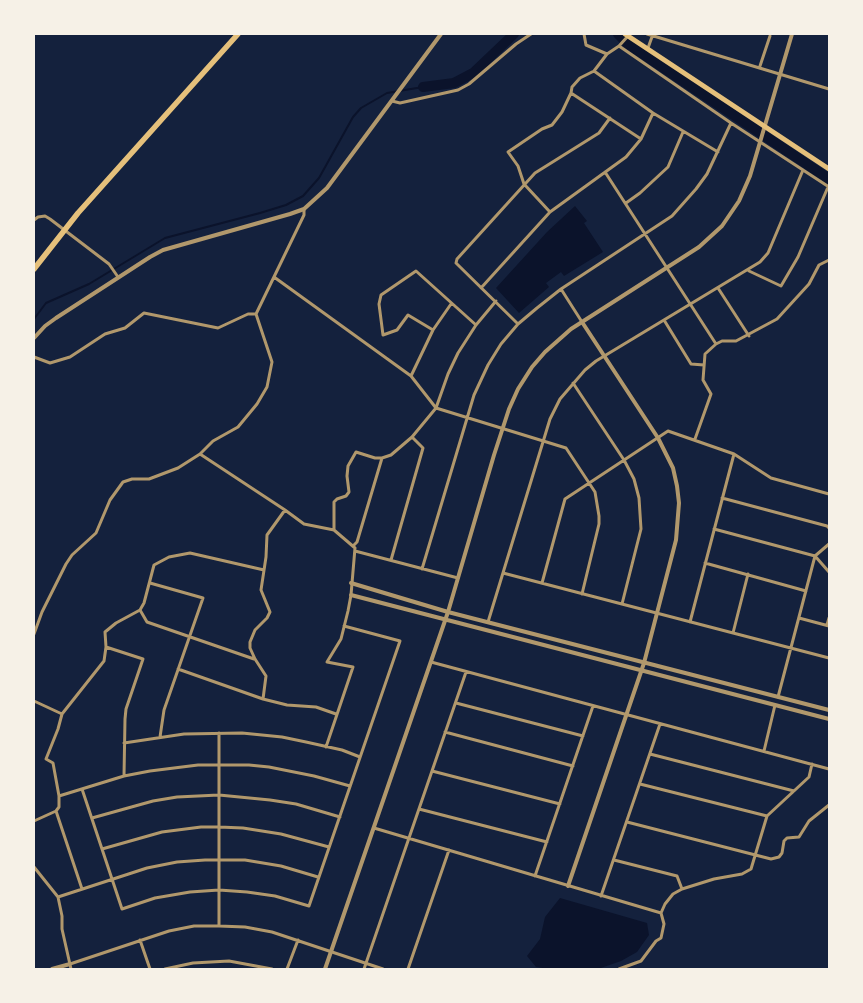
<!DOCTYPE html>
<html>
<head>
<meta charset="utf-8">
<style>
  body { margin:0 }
  #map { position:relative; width:863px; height:1003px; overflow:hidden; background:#14213d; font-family:"Varela Round",sans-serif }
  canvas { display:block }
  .frame { position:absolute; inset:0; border:35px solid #f6f1e7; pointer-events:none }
</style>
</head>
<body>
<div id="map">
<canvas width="863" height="1003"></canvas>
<div class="frame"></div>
</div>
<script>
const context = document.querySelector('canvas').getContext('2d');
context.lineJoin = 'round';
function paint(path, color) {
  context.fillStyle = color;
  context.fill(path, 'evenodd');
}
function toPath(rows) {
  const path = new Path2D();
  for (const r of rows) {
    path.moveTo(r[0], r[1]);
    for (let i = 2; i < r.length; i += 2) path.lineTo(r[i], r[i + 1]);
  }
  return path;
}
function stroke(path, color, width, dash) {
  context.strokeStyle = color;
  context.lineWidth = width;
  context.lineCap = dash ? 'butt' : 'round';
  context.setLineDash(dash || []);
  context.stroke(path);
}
paint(toPath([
  [575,206,587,221,584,223,603,252,564,276,561,272,546,283,549,287,519,313,496,288,547,232],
  [560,898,647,923,649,935,637,952,621,961,598,969,549,969,536,967,527,956,540,939,545,917]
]), '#0b132b');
stroke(toPath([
  [34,319,46,303,89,284,165,238,260,213,286,205,303,196,319,178,353,117,361,108,387,93,423,87]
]), '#0b132b', 2);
stroke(toPath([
  [618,34,628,44,829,179],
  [423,87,454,83,473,73,514,34]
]), '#0b132b', 10);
stroke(toPath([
  [584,34,586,45,607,54],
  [647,34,829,89],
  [619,46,731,123,829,187],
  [648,48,653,34],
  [760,66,770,36],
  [594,71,653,113,718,152],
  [571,93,641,139],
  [392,101,400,103,458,90,469,84,516,44,531,34],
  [605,172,716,344],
  [626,203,640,193,668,167,683,132],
  [550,212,524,184,518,166,508,152,542,129,552,125,562,112,571,93,572,87,580,78,594,71,607,54,619,46,628,36],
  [34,220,38,217,45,216,50,219,109,264,118,277],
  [749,271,781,286,798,257,828,187],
  [274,277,411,376,436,408,566,448,595,492,599,516,599,524,582,594],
  [481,288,550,212,626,157,641,139,653,113],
  [718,288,749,336],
  [561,289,582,322],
  [664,320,691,364,704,365],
  [518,324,456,263,457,259,535,173,599,133,610,118],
  [433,330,408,315,397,330,383,335,379,304,381,295,416,271,476,325],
  [34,357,50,363,70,357,105,334,125,328,144,313,218,328,248,314,256,314],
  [411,376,433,330,451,304],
  [573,383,624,460,634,479,639,498,641,529,622,604],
  [695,439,711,394,703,380,705,354,716,344,722,341,736,341,777,319,809,284,819,265,829,260],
  [200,454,285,510,304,524,334,530,355,548,351,595,348,611,341,639,327,662,353,667,326,747],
  [722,498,827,526,829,528],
  [714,529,815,556,829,572],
  [334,530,334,502,337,499,346,496,349,492,347,476,348,466,356,452,375,458,382,458,391,455,412,437,436,408,448,374,458,353,476,325,496,301],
  [353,546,357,542,382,458],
  [355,551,458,578],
  [391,560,423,448,412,437],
  [705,563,806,591],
  [422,569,474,395,488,365,501,344,518,324,537,308,561,289,672,216,696,189,707,174,731,123],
  [503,573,829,658],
  [150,583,203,598,164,710,160,737],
  [542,583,565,499,668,431,734,454,771,478,829,494],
  [140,610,147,622,254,659],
  [799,618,829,626],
  [488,622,550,419,560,399,585,370,596,361,760,262,768,253,803,170],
  [690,622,734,454],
  [827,625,829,618],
  [733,633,748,574],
  [34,634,42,612,66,564,72,555,96,533,110,500,123,482,132,479,149,479,178,468,200,454,213,441,238,427,257,404,267,387,272,362,256,314,304,215,304,209],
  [106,647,143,659,126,709,125,719,124,776],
  [431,662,829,769],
  [178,669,263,699,287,705,316,707,336,714],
  [778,697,815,556,829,544],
  [263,699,266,676,255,659,250,648,250,642,255,630,267,618,270,612,261,590,266,557,267,535,285,510],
  [34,701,62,714],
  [456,703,583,736],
  [445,732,573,766],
  [124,743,184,734,242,733,282,737,306,742,342,750,360,757],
  [764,751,775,705],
  [650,754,794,791],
  [432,771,560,804],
  [640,784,767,816],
  [82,789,122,909,155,898,190,892,219,890,247,892,275,896,309,906,400,641,344,626],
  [59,796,124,776,150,771,198,765,249,765,269,767,314,776,350,786],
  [419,809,547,842],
  [92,818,153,801,177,797,219,795,270,800,296,804,340,817],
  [34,821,56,811],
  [627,822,771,859,779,857,782,853,784,841,787,838,799,837,809,821,829,805],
  [374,828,661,913],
  [102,849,162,832,201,827,219,827,243,828,281,834,329,847],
  [614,860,677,876,682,889],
  [34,867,58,897,62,916,62,929,71,969],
  [535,876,593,706],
  [82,889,56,811,59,807,59,796,53,763,46,759,58,729,62,714,104,661,106,647,105,632,116,623,140,610,144,603,154,565,169,557,190,553,264,570],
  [601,896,660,724],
  [58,897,147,868,177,862,205,860,245,860,281,866,318,877],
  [219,926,219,733],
  [140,940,150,969],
  [70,964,169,931,194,926,219,926,245,927,272,932,383,969],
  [165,969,193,963,229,961,272,969],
  [287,969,298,940],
  [364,969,466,672],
  [408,969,449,850],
  [619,969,641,961,656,941,661,938,664,924,661,913,665,904,673,894,682,889,714,879,742,874,751,869,767,816,809,777,812,764]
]), '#b1986c', 3);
stroke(toPath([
  [34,338,45,326,56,318,150,257,163,250,290,214,304,209,327,188,441,34],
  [351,583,448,612,829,710],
  [351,595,829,719],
  [568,886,644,663,676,540,679,503,677,486,673,468,658,438,582,322],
  [52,969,70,964],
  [325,969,448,612,494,455,509,409,518,389,532,367,545,352,571,329,699,247,722,226,739,201,750,176,792,34]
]), '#b1986c', 4);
stroke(toPath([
  [625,34,829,169]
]), '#e5c07b', 5);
stroke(toPath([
  [34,269,78,213,238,34]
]), '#e5c07b', 5.5);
</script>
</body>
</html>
